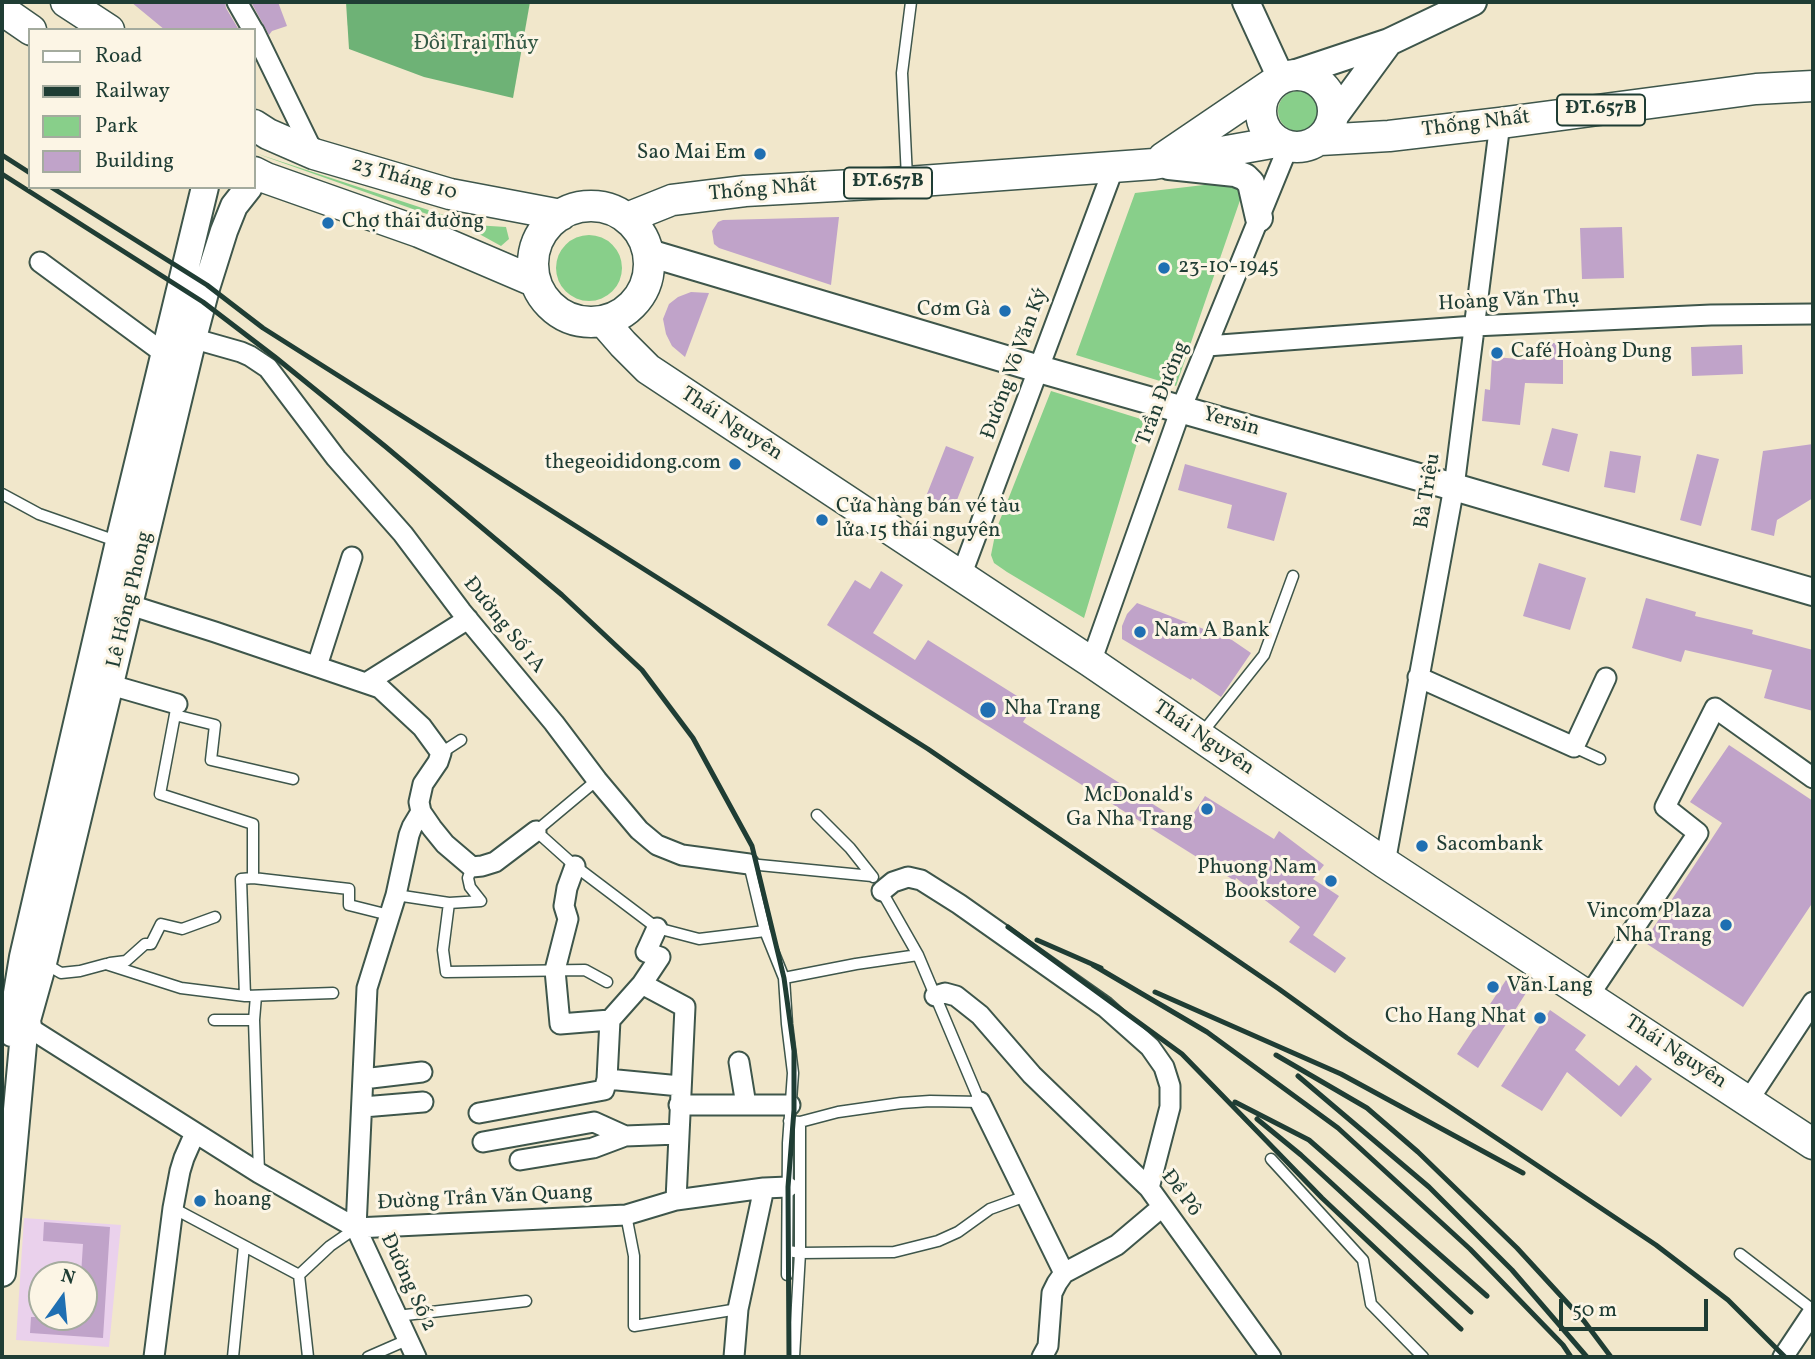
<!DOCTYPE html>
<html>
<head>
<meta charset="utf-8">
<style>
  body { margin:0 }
  #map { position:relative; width:1815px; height:1359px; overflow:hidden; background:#f1e7cb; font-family:Vollkorn,serif }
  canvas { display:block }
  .frame { position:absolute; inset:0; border:4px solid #1f3d34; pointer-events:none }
  .legend { position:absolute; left:28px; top:28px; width:228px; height:161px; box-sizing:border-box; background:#fcf5e5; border:2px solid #a4ab9e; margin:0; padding:9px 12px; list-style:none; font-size:21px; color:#1f3d34 }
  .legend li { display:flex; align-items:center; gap:14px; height:35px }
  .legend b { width:35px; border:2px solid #a4ab9e }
  .north { position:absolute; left:28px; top:1261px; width:70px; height:70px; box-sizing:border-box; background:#fcf5e5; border:2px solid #a4ab9e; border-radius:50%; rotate:15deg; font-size:19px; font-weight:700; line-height:28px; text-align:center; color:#1f3d34 }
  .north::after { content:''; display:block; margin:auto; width:24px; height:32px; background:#1f6fb2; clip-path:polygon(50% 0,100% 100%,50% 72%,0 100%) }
  .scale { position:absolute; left:1559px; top:1299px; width:149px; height:32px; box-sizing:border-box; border:4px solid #1f3d34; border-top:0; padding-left:9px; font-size:21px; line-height:24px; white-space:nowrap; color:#1f3d34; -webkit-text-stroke:5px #fcf5e5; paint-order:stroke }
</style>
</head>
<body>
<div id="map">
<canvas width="1815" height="1359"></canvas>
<div class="frame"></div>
<ul class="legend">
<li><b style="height:9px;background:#fff"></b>Road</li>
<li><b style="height:9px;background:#1f3d34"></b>Railway</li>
<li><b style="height:19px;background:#88cf8a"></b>Park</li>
<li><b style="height:19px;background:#c0a3c9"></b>Building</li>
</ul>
<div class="north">N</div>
<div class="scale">50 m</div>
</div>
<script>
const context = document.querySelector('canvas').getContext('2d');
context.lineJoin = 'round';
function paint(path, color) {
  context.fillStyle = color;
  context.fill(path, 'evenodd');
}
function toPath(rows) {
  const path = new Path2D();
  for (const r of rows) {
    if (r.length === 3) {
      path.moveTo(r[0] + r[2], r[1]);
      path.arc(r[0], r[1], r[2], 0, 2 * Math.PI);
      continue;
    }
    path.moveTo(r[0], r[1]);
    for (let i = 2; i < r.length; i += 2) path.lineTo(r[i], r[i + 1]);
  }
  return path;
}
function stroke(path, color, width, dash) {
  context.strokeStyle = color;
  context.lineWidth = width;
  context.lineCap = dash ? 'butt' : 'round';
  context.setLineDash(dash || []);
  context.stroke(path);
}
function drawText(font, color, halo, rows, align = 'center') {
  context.font = font + ' Vollkorn,serif';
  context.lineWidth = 6;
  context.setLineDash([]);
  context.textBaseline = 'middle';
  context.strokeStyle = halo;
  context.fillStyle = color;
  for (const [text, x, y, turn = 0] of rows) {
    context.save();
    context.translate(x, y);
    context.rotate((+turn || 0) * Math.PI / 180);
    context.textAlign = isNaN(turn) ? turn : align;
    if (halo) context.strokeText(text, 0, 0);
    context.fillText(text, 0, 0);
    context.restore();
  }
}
paint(toPath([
  [24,1218,121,1225,109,1347,16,1340],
  [42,1275,84,1275,84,1317,42,1317]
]), '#ead1ec');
paint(toPath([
  [1298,111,20],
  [255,153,474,225,506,227,509,239,501,246,472,230],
  [1247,180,1176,386,1076,355,1135,193],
  [589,268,33],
  [1051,391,1144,420,1084,618,1007,572,994,563,991,555,996,530]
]), '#88cf8a');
paint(toPath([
  [346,2,530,2,513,98,424,77,349,49]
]), '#6eb276');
paint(toPath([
  [131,2,225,2,226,8,239,30,165,30],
  [251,2,278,2,287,26,272,31,269,35],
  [839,217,831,285,719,248,714,244,712,231,718,222,723,220],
  [1622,227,1624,278,1582,279,1580,228],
  [691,292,709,293,685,357,672,346,666,334,663,319,669,304,678,297],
  [1535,343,1563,343,1563,384,1525,383,1520,425,1482,421,1485,389,1490,390,1492,357,1535,360],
  [1742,345,1743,374,1692,376,1691,347],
  [1552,428,1578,434,1569,472,1542,465],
  [1813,444,1813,498,1777,520,1774,536,1751,530,1763,451],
  [946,446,974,457,953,510,925,499],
  [1610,451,1641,456,1635,493,1604,487],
  [1697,454,1719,459,1701,526,1680,520],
  [1185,464,1287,493,1274,541,1227,528,1232,505,1178,490],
  [1539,563,1586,578,1570,630,1523,616],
  [881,571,903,585,873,633,915,660,928,640,1033,706,1023,722,1186,825,1205,796,1274,839,1279,831,1324,865,1313,879,1339,896,1313,935,1346,958,1335,973,1289,942,1300,927,1236,878,1235,881,827,625,855,580,870,589],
  [1646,598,1696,612,1695,616,1753,630,1752,634,1813,650,1813,711,1764,698,1772,670,1685,650,1681,662,1632,648],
  [1137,603,1232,640,1251,653,1221,697,1192,678,1191,680,1122,639,1122,626,1127,614],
  [1729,745,1813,801,1813,902,1743,1007,1644,942,1722,823,1690,802],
  [1506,980,1526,993,1478,1068,1457,1054],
  [1550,1010,1586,1035,1575,1050,1619,1086,1636,1065,1652,1079,1621,1117,1567,1072,1542,1111,1501,1086],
  [44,1222,110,1227,103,1338,30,1333,31,1317,84,1317,84,1275,81,1275,83,1244,43,1241]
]), '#c0a3c9');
const lane = toPath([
  [907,178,902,73,911,2],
  [2,494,39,514,119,542],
  [177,704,160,794,253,824,253,878],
  [175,715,215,725,211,760,293,779],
  [1202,733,1264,655,1293,576],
  [1574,747,1600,759],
  [441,753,461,740],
  [597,780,536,831,575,866,657,928,699,939,765,931],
  [817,815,850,848,873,877],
  [472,867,468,878,470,887,481,901],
  [396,895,449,903,481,901],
  [449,903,443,950,446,972,585,970,607,982],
  [44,963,61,973,80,971,106,964,181,988,245,996,333,993],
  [110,963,126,961,145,944,151,944,161,924,182,929,215,917],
  [784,978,856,964,918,955],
  [245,996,241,879,253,878,349,889,349,905,389,915],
  [256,996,254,1020,259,1173],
  [214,1020,254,1020],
  [789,1121,800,1122,838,1112,901,1103,930,1101,980,1102,918,955,881,890],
  [1271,1159,1363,1260,1371,1304,1423,1357],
  [173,1208,299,1275,308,1357],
  [626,1215,634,1256,634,1326,738,1309],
  [789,1251,800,1253,894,1252,938,1241,958,1232,990,1209,1026,1196],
  [1740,1254,1813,1310],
  [299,1275,330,1246,356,1228],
  [787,1275,788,1143,793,1073,787,1024,784,978,765,931,749,864,872,876],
  [397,1316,526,1301],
  [233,1357,244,1246],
  [368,1357,407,1340],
  [794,1357,800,1253,800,1122]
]);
const street = toPath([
  [237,2,253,30],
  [254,31,314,154],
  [40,262,165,354],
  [181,335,241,352,250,356,268,368,336,458,403,534,461,611,554,723,597,780,639,830,657,845,682,855,749,864],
  [1207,346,1474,326,1711,315,1813,314],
  [961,576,1114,167],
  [130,605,215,632,380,688,422,727,441,753,438,762,423,784,419,802,421,812,432,828,445,844,472,867,482,866,495,862,536,831],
  [1091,662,1181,409,1288,147],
  [317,666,352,557],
  [1418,677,1574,747,1606,678],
  [366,683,468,619],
  [111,685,177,704],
  [1385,863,1454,487,1500,123],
  [575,866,567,888,564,906,568,919,555,970,560,1024,610,1020,642,984,660,957,646,952,657,928],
  [882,891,893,882,908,877,921,880,959,904,1105,1007,1150,1047,1164,1067,1170,1086,1170,1107,1149,1188],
  [642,984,685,1007,676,1200],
  [935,996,945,993,956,996,980,1015,1032,1075,1149,1188,1271,1357],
  [1588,997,1698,833,1665,807,1715,708,1813,778],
  [28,1027,259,1173,356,1228,626,1215,676,1200,764,1188,788,1187],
  [739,1062,746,1105],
  [363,1079,422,1072],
  [607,1079,680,1086],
  [1748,1101,1813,1002],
  [980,1102,1064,1273],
  [679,1105,790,1105],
  [363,1107,423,1102],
  [479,1113,604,1090,607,1079,610,1020],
  [483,1142,594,1122,625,1136,678,1134],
  [520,1160,593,1148,625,1136],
  [154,1357,173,1208,180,1171,184,1158,195,1133],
  [416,1357,356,1228,367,988,396,895,409,835,412,827,421,812],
  [734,1357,738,1309,764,1188],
  [1042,1357,1048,1346,1052,1293,1057,1283,1064,1273,1117,1245,1162,1207],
  [1783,1357,1813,1312]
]);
const secondary = toPath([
  [1246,2,1281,78,1389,42,1473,2],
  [1334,117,1389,42],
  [1169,166,1235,173,1245,177,1251,183,1259,218],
  [649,253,1039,369,1454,487,1813,592],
  [13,1017,23,957,119,542,205,187],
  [12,1033,22,1034,27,1030,28,1027,27,1020,43,963,193,338,207,285,224,231,234,206,249,187],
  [2,1273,24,1033]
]);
const primary = toPath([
  [66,2,109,30],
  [2,10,31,30],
  [1297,111,36],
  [254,125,268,134,314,154,450,194,561,215],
  [1320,140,1389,136,1500,123,1756,89,1813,86],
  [1163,158,1272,84],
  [254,172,266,178,419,232,536,282],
  [591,264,58],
  [627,218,672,200,745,191,907,182,1154,164,1277,142],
  [603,321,623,344,648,369,1091,662,1385,863,1813,1144]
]);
stroke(lane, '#3e564b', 13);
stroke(street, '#3e564b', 23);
stroke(secondary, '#3e564b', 30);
stroke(primary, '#3e564b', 33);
stroke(lane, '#fff', 10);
stroke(street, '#fff', 19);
stroke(secondary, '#fff', 26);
stroke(primary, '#fff', 30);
stroke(toPath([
  [2,155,30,173],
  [2,174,203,302,275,357,386,447,562,595,642,670,693,738,752,846,784,978,794,1051,794,1110,788,1187,789,1357],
  [51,187,207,285,263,328,928,749,1279,989,1347,1038,1656,1245,1728,1300,1785,1357],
  [1008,927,1182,1054,1322,1198,1461,1329],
  [1037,940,1101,968],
  [1093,965,1207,1032,1338,1128,1470,1249,1563,1345,1571,1357],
  [1155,992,1341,1074,1523,1173],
  [1276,1055,1367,1108,1418,1152,1517,1248,1584,1321,1611,1357],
  [1298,1076,1429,1187,1512,1270,1587,1357],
  [1235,1102,1309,1140,1487,1296],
  [1257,1119,1301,1155,1471,1312]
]), '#1f3d34', 5);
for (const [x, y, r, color] of [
  [760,154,7,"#1f6fb2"],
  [328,223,7,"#1f6fb2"],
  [1164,268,7,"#1f6fb2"],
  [1005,311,7,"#1f6fb2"],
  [1497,353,7,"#1f6fb2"],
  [735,464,7,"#1f6fb2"],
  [822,520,7,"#1f6fb2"],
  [1140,632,7,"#1f6fb2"],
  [988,710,9,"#1f6fb2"],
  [1207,809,7,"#1f6fb2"],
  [1422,846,7,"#1f6fb2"],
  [1331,881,7,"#1f6fb2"],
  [1726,925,7,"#1f6fb2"],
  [1493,987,7,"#1f6fb2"],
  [1540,1018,7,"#1f6fb2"],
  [200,1201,7,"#1f6fb2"]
]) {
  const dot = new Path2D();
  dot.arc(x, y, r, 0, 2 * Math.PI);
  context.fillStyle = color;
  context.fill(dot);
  stroke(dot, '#fcf5e5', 2.5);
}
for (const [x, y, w] of [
  [1601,110,88],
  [888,183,88]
]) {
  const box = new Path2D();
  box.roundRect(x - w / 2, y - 15.5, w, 31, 5);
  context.fillStyle = '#fcf5e5';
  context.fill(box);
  stroke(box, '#1f3d34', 2);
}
drawText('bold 19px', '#1f3d34', null, [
  ["ĐT.657B",1601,110],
  ["ĐT.657B",888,183]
]);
drawText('21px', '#345a45', '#fcf5e5', [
  ["Đồi Trại Thủy",476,45]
]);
drawText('21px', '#1f3d34', '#fcf5e5', [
  ["Thống Nhất",1476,125,-7],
  ["23 Tháng 10",404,180,16],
  ["Thống Nhất",763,191,-5],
  ["Hoàng Văn Thụ",1509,302,-3],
  ["Đường Võ Văn Ký",1016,364,-70],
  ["Trần Đường",1164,394,-69],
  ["Yersin",1231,423,16],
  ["Thái Nguyên",731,425,33],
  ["Bà Triệu",1429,491,-81],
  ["Lê Hồng Phong",131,600,-77],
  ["Đường Số 1A",503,626,51],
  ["Thái Nguyên",1203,739,34],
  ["Thái Nguyên",1675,1053,33],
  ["Đề Pô",1180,1194,53],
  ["Đường Trần Văn Quang",485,1199,-3],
  ["Đường Số 2",407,1283,65]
]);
drawText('21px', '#1f3d34', '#fcf5e5', [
  ["Sao Mai Em",746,154,"right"],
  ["Chợ thái đường",342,223],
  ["23-10-1945",1178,268],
  ["Cơm Gà",991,311,"right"],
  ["Café Hoàng Dung",1511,353],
  ["thegeoididong.com",721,464,"right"],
  ["Cửa hàng bán vé tàu",836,508],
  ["lửa 15 thái nguyên",836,532],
  ["Nam A Bank",1154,632],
  ["Nha Trang",1004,710],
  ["McDonald's",1193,797,"right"],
  ["Ga Nha Trang",1193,821,"right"],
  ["Sacombank",1436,846],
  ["Phuong Nam",1317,869,"right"],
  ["Bookstore",1317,893,"right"],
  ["Vincom Plaza",1712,913,"right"],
  ["Nha Trang",1712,937,"right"],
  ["Văn Lang",1507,987],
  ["Cho Hang Nhat",1526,1018,"right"],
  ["hoang",214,1201]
], 'left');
</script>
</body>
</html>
